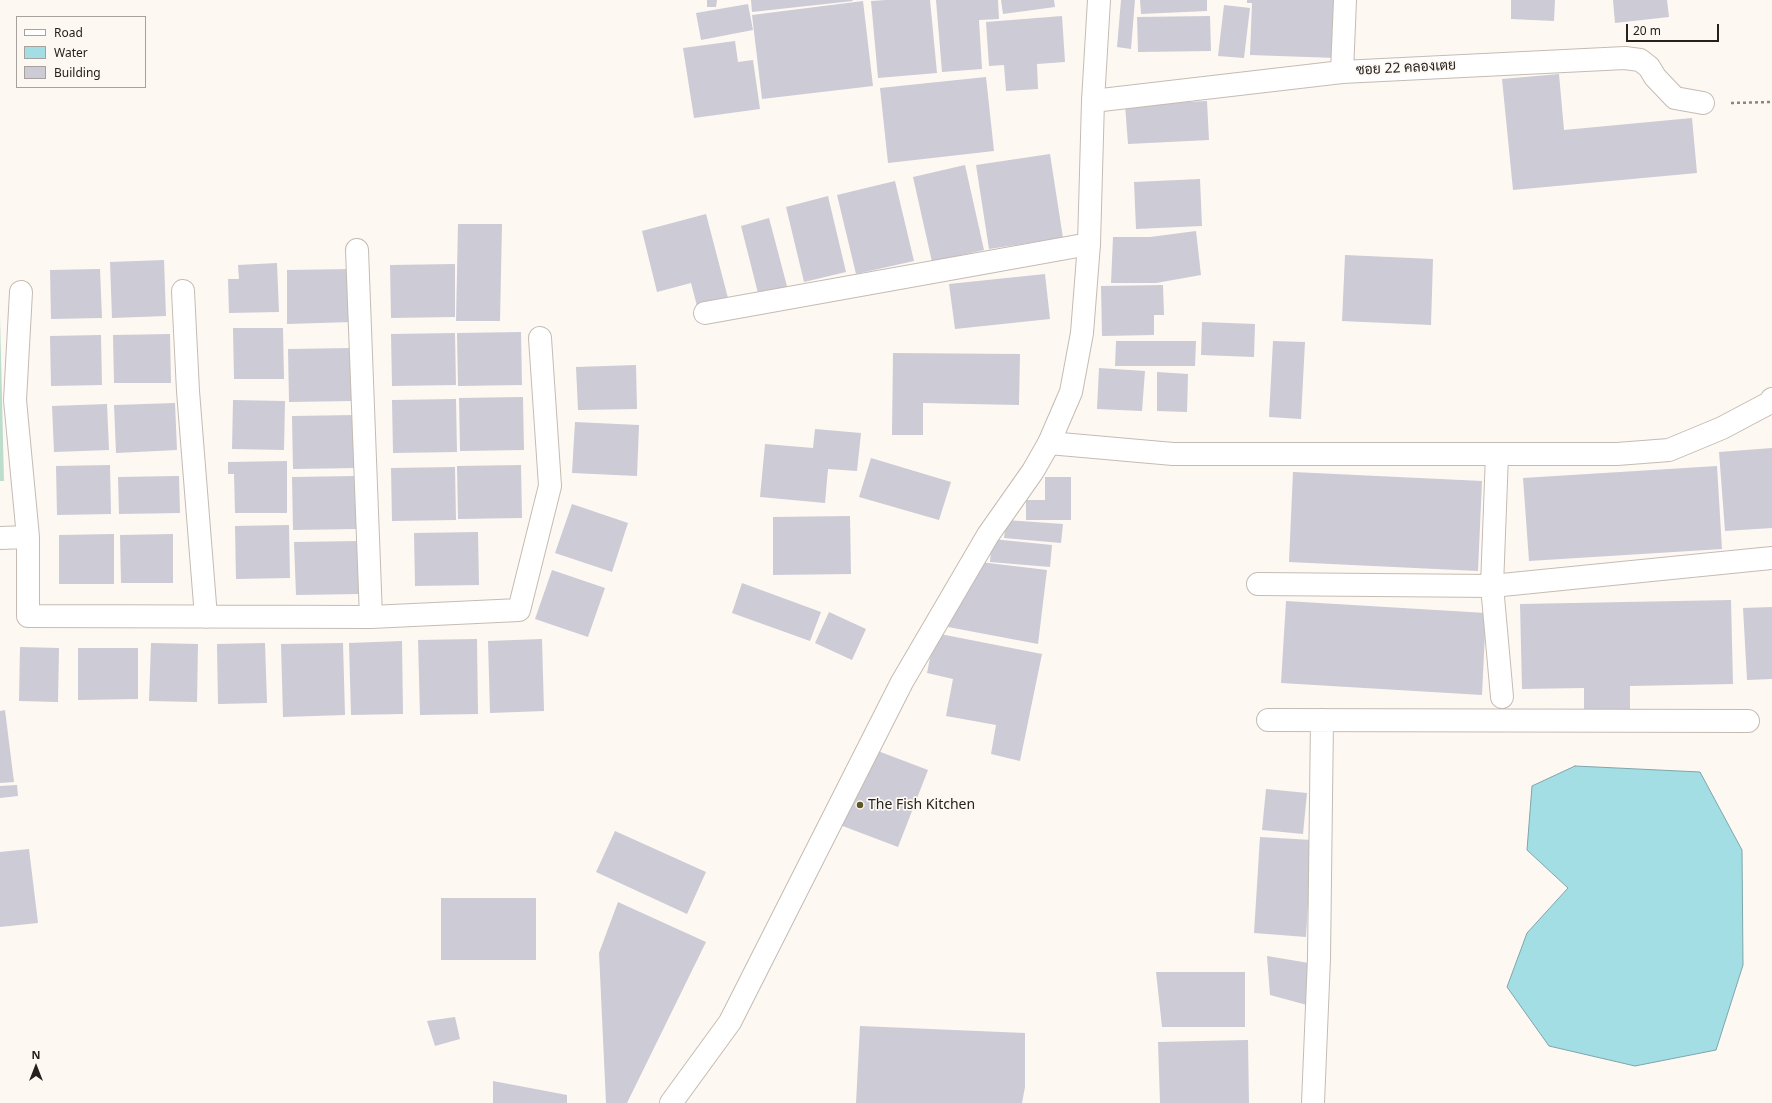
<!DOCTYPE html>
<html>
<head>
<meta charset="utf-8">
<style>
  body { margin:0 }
  #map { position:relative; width:1772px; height:1103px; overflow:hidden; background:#fef8f3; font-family:"Noto Sans",sans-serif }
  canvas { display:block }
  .legend { position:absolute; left:16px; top:16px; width:130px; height:72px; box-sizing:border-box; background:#fef8f3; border:1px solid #a7a29e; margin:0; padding:5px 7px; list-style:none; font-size:12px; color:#24211e }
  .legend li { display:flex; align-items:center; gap:8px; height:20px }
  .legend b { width:20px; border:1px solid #a7a29e }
  .north { position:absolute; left:16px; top:1047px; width:40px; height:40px; -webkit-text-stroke:3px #fef8f3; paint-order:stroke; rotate:0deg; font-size:11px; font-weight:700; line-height:16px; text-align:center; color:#24211e }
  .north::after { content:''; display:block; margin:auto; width:14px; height:18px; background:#24211e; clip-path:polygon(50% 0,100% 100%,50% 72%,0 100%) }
  .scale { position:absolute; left:1626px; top:24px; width:93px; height:18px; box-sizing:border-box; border:2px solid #24211e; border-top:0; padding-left:5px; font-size:12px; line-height:14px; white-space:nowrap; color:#24211e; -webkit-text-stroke:3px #fef8f3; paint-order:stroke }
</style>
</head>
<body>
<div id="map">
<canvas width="1772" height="1103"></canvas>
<ul class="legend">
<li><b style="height:5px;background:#fff"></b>Road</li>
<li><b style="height:11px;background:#a4dee5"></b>Water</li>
<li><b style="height:11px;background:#cccbd6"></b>Building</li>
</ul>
<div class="north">N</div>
<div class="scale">20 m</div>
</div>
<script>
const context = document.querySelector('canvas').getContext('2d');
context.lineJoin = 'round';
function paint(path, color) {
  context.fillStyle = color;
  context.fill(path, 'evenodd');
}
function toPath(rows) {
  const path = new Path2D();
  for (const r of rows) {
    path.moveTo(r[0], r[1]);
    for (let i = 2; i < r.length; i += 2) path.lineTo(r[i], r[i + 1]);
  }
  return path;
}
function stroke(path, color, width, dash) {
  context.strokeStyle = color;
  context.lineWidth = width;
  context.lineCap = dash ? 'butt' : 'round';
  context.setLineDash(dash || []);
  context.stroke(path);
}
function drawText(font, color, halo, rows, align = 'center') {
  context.font = font + ' "Noto Sans",Sarabun,sans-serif';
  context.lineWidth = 3.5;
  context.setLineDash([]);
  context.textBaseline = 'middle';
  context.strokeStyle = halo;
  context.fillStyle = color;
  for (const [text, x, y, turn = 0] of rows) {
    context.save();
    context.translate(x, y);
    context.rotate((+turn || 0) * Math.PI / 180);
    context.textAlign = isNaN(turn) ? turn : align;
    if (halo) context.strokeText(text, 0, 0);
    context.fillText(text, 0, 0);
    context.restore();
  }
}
paint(toPath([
  [0,316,4,481,0,481]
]), '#bcdccc');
const water = toPath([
  [1575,766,1700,772,1742,850,1743,965,1716,1050,1635,1066,1549,1046,1507,987,1527,933,1568,888,1527,850,1532,786,1575,766]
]);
paint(water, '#a4dee5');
stroke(water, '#7ea5a9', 1);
paint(toPath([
  [707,0,717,0,716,7,707,7],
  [751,0,852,0,853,1,752,12],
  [886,0,930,0,937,73,878,78,871,1],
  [936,0,998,0,999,19,979,20,982,69,942,72],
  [1001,0,1054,0,1055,7,1003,14],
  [1121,0,1135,0,1131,49,1117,47],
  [1140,0,1207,0,1207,11,1141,14],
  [1247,0,1337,0,1336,58,1250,55,1252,3,1247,3],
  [1511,0,1555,0,1554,21,1511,19],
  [1613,0,1667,0,1669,17,1615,23],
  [863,1,873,86,762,99,752,15],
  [748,4,753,30,701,40,696,13],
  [1224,5,1250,8,1244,58,1218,56],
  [1062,16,1065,62,1037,64,1038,89,1006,91,1004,65,989,66,986,22],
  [1210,16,1211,51,1138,52,1137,17],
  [735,41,738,62,753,60,760,109,694,118,683,48],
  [1559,74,1564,130,1692,118,1697,173,1513,190,1502,79],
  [986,77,994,151,888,163,880,88],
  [1207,101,1209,140,1128,144,1125,105],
  [1050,154,1063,238,989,249,976,165],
  [965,165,984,250,932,262,913,177],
  [1200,179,1202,226,1136,229,1134,182],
  [895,181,914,261,856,274,837,195],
  [828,196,846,272,804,282,786,207],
  [706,214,728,298,697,306,691,283,657,292,642,231],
  [769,218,788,290,759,297,741,226],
  [458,224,502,224,500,321,456,321],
  [1196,231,1201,275,1156,283,1111,283,1113,237,1150,237],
  [1345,255,1433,259,1431,325,1342,321],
  [164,260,166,316,112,318,110,262],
  [277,263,279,312,229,313,228,279,239,279,238,265],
  [455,264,455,317,391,318,390,265],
  [100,269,102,318,51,319,50,270],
  [351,269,352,322,287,324,287,270],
  [1045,274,1050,319,955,329,949,284],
  [1163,285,1164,315,1154,315,1154,335,1102,336,1101,286],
  [1202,322,1255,324,1254,357,1201,355],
  [233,328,283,328,284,379,234,379],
  [521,332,522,385,458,386,457,333],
  [455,333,456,385,392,386,391,334],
  [170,334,171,383,114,383,113,335],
  [101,335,102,385,51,386,50,336],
  [1116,341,1196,341,1195,366,1115,366],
  [1273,341,1305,342,1301,419,1269,417],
  [352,348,353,401,289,402,288,349],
  [893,353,1020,354,1019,405,923,403,923,435,892,435],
  [636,365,637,409,578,410,576,367],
  [1099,368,1145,371,1142,411,1097,409],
  [1157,372,1188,374,1187,412,1157,411],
  [523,397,524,450,460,451,459,398],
  [456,399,457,452,393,453,392,400],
  [233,400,285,401,284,450,232,449],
  [175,403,177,450,116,453,114,405],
  [107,404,109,450,54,452,52,406],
  [356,415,357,468,293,469,292,416],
  [575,422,639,425,637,476,572,473],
  [815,429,861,433,857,471,828,469,825,503,760,497,765,444,813,448],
  [1772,448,1772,528,1725,531,1719,452],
  [871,458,951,482,939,520,859,497],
  [287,461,287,513,235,513,234,474,228,474,228,462],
  [110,465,111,514,57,515,56,466],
  [521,465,522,518,458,519,457,466],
  [1717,466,1722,549,1529,561,1523,478],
  [455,467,456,520,392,521,391,468],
  [1293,472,1482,481,1478,571,1289,562],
  [179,476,180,513,119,514,118,477],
  [356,476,357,529,293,530,292,477],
  [1045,477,1071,477,1071,520,1026,520,1026,500,1045,500],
  [572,504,628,523,612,572,555,553],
  [850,516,851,574,773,575,773,517],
  [1006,520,1063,524,1061,543,1004,538],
  [289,525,290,578,236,579,235,526],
  [478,532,479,585,415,586,414,533],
  [114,534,114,584,59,584,59,535],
  [173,534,173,583,121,583,120,535],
  [992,539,1052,545,1050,567,990,562],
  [359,541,359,594,296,595,294,542],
  [980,562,1047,570,1038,644,948,627],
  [552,570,605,588,588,637,535,619],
  [742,583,821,612,810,641,732,613],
  [1731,600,1733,684,1630,686,1630,712,1584,713,1584,688,1522,689,1520,604],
  [1286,601,1486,613,1482,695,1281,683],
  [1772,607,1772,679,1747,680,1743,608],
  [829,612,866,629,852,660,815,643],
  [935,633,1042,654,1020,761,991,754,996,725,946,716,953,679,927,673],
  [477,639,478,714,420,715,418,640],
  [542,639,544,711,490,713,488,641],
  [402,641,403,714,351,715,349,643],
  [151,643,198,644,197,702,149,701],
  [265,643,267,703,218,704,217,644],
  [343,643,345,715,283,717,281,644],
  [20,647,59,648,58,702,19,701],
  [78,648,138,648,138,699,78,700],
  [5,710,14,782,0,783,0,711],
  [870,748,928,770,898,847,840,825],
  [17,785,18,796,0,798,0,786],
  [1266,789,1307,793,1303,834,1262,830],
  [615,831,706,872,687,914,596,872],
  [1260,837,1312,840,1306,937,1254,933],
  [29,849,38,923,0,927,0,852],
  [441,898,536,898,536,960,441,960],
  [618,902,706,942,627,1103,606,1103,599,953],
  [1267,956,1309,963,1307,1005,1270,995],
  [1156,972,1245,972,1245,1027,1162,1027],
  [455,1017,460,1039,435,1046,427,1021],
  [860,1026,1025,1033,1025,1087,1022,1103,856,1103],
  [1248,1040,1249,1103,1160,1103,1158,1042],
  [493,1081,567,1095,567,1103,493,1103]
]), '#cccbd6');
const street = toPath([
  [1342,72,1345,0],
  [1093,101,1342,72,1625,58,1640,60,1649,67,1655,77,1675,98,1703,103],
  [357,250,371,617],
  [183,291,188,391,206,617],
  [21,292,15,400,28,537],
  [705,313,1089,244],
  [1049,443,1173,454,1617,454,1669,450,1722,428,1771,402,1772,399],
  [1497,455,1492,586,1502,697],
  [0,538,28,537,28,616,371,617,519,610,550,486,540,338],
  [1258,584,1492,586,1772,558],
  [1268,720,1748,721],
  [1313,1103,1319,958,1322,720]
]);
const secondary = toPath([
  [671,1103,730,1022,902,682,988,535,1033,471,1049,443,1071,392,1082,333,1089,244,1093,101,1099,0]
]);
stroke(street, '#c5bbb3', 24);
stroke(secondary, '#c5bbb3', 24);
stroke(toPath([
  [1731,103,1772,102]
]), '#8a8682', 2.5, [3, 3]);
stroke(street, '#fff', 22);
stroke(secondary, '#fff', 22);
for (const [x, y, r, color] of [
  [860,805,4,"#5e5824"]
]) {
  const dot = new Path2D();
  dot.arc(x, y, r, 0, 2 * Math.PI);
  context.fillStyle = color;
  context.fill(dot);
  stroke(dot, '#fef8f3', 1.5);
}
drawText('14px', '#24211e', '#fef8f3', [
  ["ซอย 22 คลองเตย",1406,68,-3]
]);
drawText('14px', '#24211e', '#fef8f3', [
  ["The Fish Kitchen",868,805]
], 'left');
</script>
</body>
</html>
